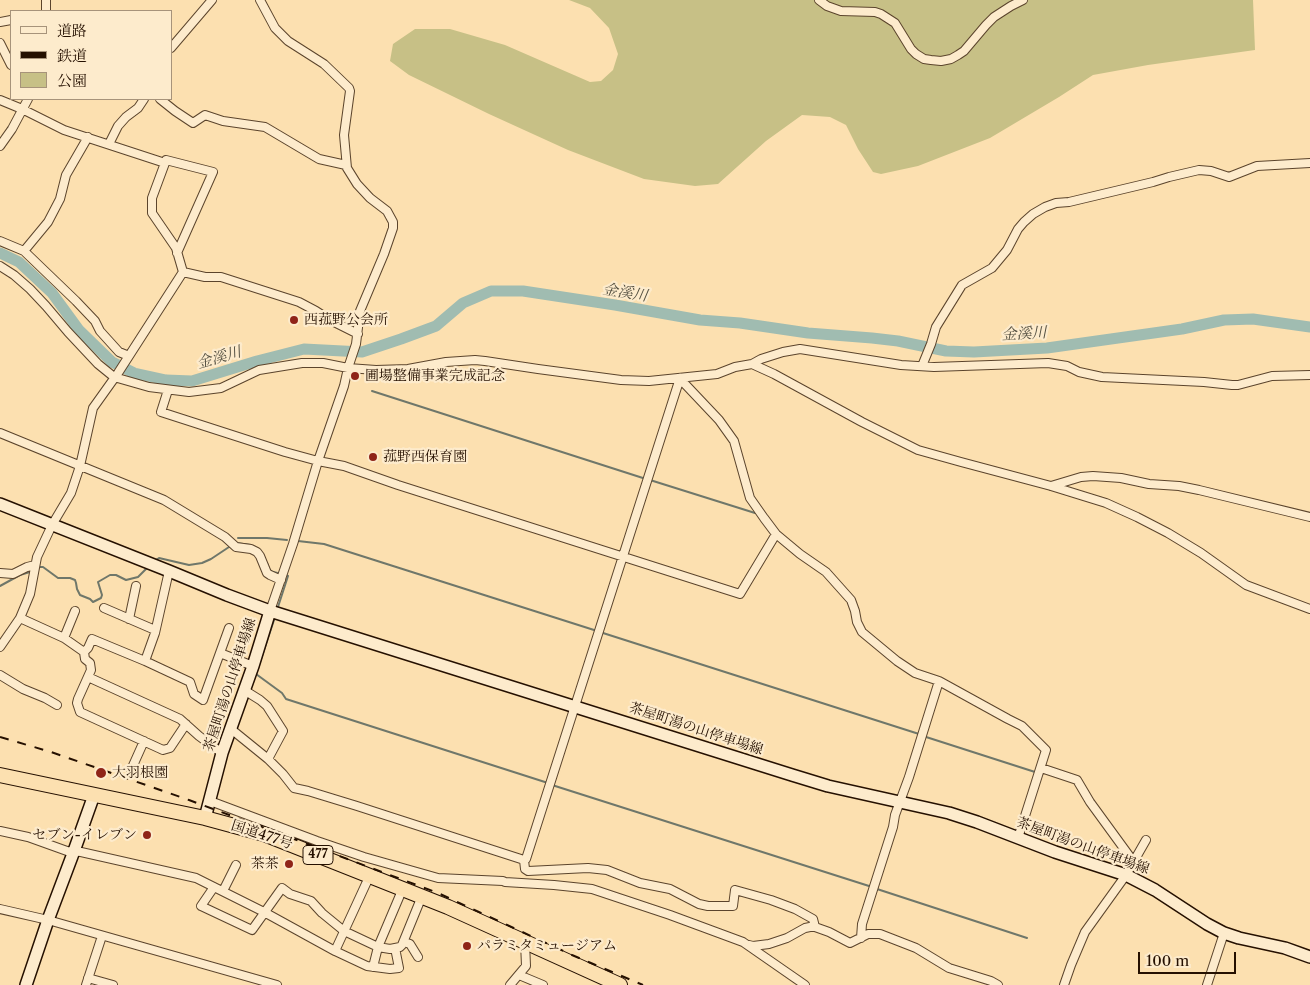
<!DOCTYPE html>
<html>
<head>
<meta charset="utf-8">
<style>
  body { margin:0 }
  #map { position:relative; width:1310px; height:985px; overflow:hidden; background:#fce0b0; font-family:"Libre Caslon Text","Noto Serif JP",serif }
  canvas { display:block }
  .legend { position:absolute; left:10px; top:10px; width:162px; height:90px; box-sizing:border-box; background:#fdebcc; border:1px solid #a7937a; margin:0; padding:6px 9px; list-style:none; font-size:15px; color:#251000 }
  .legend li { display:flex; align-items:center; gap:10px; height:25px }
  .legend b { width:25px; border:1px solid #a7937a }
  .scale { position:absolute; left:1138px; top:952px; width:98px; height:22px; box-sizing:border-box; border:2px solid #251000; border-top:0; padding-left:6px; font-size:15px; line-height:18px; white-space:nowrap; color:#251000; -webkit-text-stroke:4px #fdebcc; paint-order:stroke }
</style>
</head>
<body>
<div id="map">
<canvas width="1310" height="985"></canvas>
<ul class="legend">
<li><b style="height:6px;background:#fdebcc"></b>道路</li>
<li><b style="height:6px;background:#251000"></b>鉄道</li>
<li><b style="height:14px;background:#c7c086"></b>公園</li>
</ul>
<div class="scale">100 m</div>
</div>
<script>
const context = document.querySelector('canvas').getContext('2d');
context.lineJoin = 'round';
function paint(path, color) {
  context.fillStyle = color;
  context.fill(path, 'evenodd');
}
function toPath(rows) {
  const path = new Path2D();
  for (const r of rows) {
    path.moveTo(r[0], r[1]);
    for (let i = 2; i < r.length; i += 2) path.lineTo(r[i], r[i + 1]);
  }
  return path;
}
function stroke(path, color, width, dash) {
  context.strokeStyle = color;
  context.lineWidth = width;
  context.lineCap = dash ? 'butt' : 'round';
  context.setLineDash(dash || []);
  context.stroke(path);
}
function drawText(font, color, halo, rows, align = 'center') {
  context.font = font + ' "Libre Caslon Text","Noto Serif JP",serif';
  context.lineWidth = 4.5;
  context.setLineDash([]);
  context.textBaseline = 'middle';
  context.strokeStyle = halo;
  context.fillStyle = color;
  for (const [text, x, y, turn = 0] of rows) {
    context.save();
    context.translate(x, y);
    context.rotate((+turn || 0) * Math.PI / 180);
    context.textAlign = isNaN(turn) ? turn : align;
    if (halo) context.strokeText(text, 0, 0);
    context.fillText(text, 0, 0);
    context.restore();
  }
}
paint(toPath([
  [569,0,1253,0,1255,50,1148,65,1093,75,1059,97,990,138,918,166,881,174,873,172,858,149,846,125,830,117,802,115,766,141,718,184,695,186,644,179,568,150,489,114,409,75,390,61,393,44,415,29,450,29,505,45,590,82,601,81,613,70,618,54,609,28,590,8]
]), '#c7c086');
stroke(toPath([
  [372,391,646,479],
  [650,480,755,513],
  [238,538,267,538,287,540],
  [298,541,324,544,594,630],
  [236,543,251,545],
  [156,560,159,558,189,565,202,563,211,559,232,545],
  [267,563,270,571,281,574],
  [37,569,39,567,43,567,58,578,70,578,75,580,76,583,77,589,80,595,90,599,93,602,101,598,102,595,98,582,110,575,116,575,126,580,138,577,146,569],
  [0,586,20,575,33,571],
  [277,610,288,576,286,575],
  [275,617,256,674,282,693,286,699,548,783],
  [603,633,919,734],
  [923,736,1035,772],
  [552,785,869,886],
  [877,889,1027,938]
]), '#6f776a', 2);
stroke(toPath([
  [0,253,19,262,52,293,79,330,112,362,134,373,166,380,192,381,257,361,304,349,362,352,401,339,436,326,463,303,491,291,523,291,615,305,700,320,740,323,808,333,872,338,898,341,946,351,974,352,1047,348,1182,329,1224,320,1253,319,1310,327]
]), '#a0bcb1', 11);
const street = toPath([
  [46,0,46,11],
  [260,0,275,28,288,41,324,64,349,88,350,91,344,135,347,168,357,184,370,198,387,211,393,222,393,228,384,254,360,311,356,344,348,368,344,386,318,461,293,544,270,611],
  [819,0,827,6,841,11,875,12,881,14,895,23,911,49,916,54,924,59,931,60,941,61,951,59,958,55,964,51,986,25,994,17,1011,6,1023,0],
  [0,22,11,20],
  [0,43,11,65],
  [171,48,212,0],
  [160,99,175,111,193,123,205,115,223,121,265,127,319,159,346,165],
  [0,100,22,109,64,130,165,163,152,198,152,213,176,248,183,272,118,373,93,408,80,466,71,493,52,525,37,557,30,594,20,618,0,647],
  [109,144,118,126,126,117,138,108,144,99],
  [0,146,12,129,28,99],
  [165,163,166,160,213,172,177,253],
  [0,241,24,251,48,222,60,199,66,175,88,137],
  [24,251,76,301,95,321,100,331,119,352,129,356],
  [0,266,14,275,30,289,46,306,68,332,98,364,114,377,149,387,189,392,221,388,259,370,302,363,323,363,348,368,376,370,408,369,446,362,475,360,485,361,538,369,621,380,649,381,717,374,735,367,752,364,761,359,783,352,800,349,901,365,934,367,1048,363,1067,366,1079,372,1102,377,1204,382,1232,385,1238,385,1272,376,1310,375],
  [183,272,205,277,221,277,299,302,316,311,330,320,358,334],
  [752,364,774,374,862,422,918,450,961,462,1051,486,1106,503,1137,517,1168,533,1201,553,1246,585,1310,609],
  [922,366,931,344,936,327,962,285,992,268,1007,250,1018,229,1024,222,1033,214,1045,207,1056,203,1069,202,1153,182,1169,177,1199,170,1211,171,1229,177,1257,166,1310,163],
  [680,378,684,383,719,420,734,441,750,498,764,518,776,534,800,554,826,572,851,600,855,611,857,622,862,632,897,661,915,673,939,681,1008,719,1022,726,1046,750,1018,838],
  [168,390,161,412,285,452,318,461,344,466,398,485,740,594,776,534],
  [0,433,164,500,225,537,236,547,251,549,257,552,260,556,267,573,270,575,281,580],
  [1051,486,1081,477,1093,476,1121,478,1149,484,1179,486,1199,490,1310,517],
  [0,573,13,574,27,567,35,565],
  [104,608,155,630],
  [20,618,64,638,84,652],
  [129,619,136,586],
  [64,638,75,611],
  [220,653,253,666],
  [145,661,155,633,169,571],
  [0,675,23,689,45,698,57,705],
  [88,677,180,719,199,736,222,753],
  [244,690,260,700,267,706,283,731,268,759],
  [186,724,170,748,163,750,80,712,77,703,78,699,91,670,90,663,85,659,84,652,88,648,92,639,145,661,190,682,194,694,203,700,229,628],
  [231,729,268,759,283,774,294,788,308,791,357,806,524,860,525,869,528,871,588,868,607,870,640,883,670,889,699,904,708,906,733,906,735,890,771,900,795,909,813,919,815,927],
  [1041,768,1077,780,1090,802,1133,861],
  [131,770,144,741],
  [210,801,317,841,364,857,438,878,503,881,505,882,554,885,592,889,670,915,743,942,805,985],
  [0,831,28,837,67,851,81,852,196,878,264,912,335,951,370,875],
  [524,860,526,859,680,378],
  [214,887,201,906,252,930,282,888,290,894,311,901,322,913,344,931,378,947,390,949,400,947,402,945,422,896],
  [223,891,236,865],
  [0,909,48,920,277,985],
  [861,938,862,924,893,827,895,815,909,777,939,681],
  [404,942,410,944,418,957],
  [749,945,753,946,769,944,787,938,805,928,810,927,815,927,829,932,850,943,868,934,880,934,916,948,949,968,991,981,998,985],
  [335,951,367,966,390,969,399,968,395,948],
  [373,967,378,947,403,888],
  [519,975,543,985],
  [88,978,113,985],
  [86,985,102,936],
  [510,985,526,966,525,942],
  [1064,985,1071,965,1085,932,1126,875,1146,840],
  [1207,985,1224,933]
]);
const secondary = toPath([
  [0,504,169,571,227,595,270,611,792,775,828,786,949,813,977,822,1055,852,1126,875,1155,890,1207,924,1224,933,1239,938,1285,948,1310,957],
  [205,818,222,753,253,666,270,611],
  [26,985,48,920,74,851,94,795]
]);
const highway = toPath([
  [0,775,205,818,264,834,448,907,620,985]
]);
stroke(street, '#5b442c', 10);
stroke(secondary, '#251000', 14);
stroke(highway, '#251000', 16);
stroke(street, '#fdebcc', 8);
stroke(secondary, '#fdebcc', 11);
stroke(highway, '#fce0b0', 14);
stroke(toPath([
  [0,737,51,752,189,800,310,845,438,893,572,955,643,985]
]), '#251000', 2, [9, 9]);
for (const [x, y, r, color] of [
  [294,320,5,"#8f2418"],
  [355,376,5,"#8f2418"],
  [373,457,5,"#8f2418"],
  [101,773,6,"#8f2418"],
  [147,835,5,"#8f2418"],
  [289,864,5,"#8f2418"],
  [467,946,5,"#8f2418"]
]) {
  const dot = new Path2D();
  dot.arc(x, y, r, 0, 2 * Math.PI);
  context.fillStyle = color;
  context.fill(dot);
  stroke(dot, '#fdebcc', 2);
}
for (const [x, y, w] of [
  [318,855,30]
]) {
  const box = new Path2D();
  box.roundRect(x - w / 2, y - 9.5, w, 19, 4);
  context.fillStyle = '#fdebcc';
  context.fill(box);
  stroke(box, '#251000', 1);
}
drawText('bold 12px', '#251000', null, [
  ["477",318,855]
]);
drawText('14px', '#251000', '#fdebcc', [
  ["西菰野公会所",304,320],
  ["圃場整備事業完成記念",365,376],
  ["菰野西保育園",383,457],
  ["大羽根園",112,773],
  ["セブン-イレブン",137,835,"right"],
  ["茶茶",279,864,"right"],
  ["パラミタミュージアム",477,946]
], 'left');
drawText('14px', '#251000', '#fdebcc', [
  ["茶屋町湯の山停車場線",230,685,-72],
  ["茶屋町湯の山停車場線",696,729,18],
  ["国道477号",262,835,18],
  ["茶屋町湯の山停車場線",1083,846,20]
]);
drawText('italic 15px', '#504c3e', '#fdebcc', [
  ["金溪川",625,293,9],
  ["金溪川",1024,334,-3],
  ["金溪川",219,358,-16]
]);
</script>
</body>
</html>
